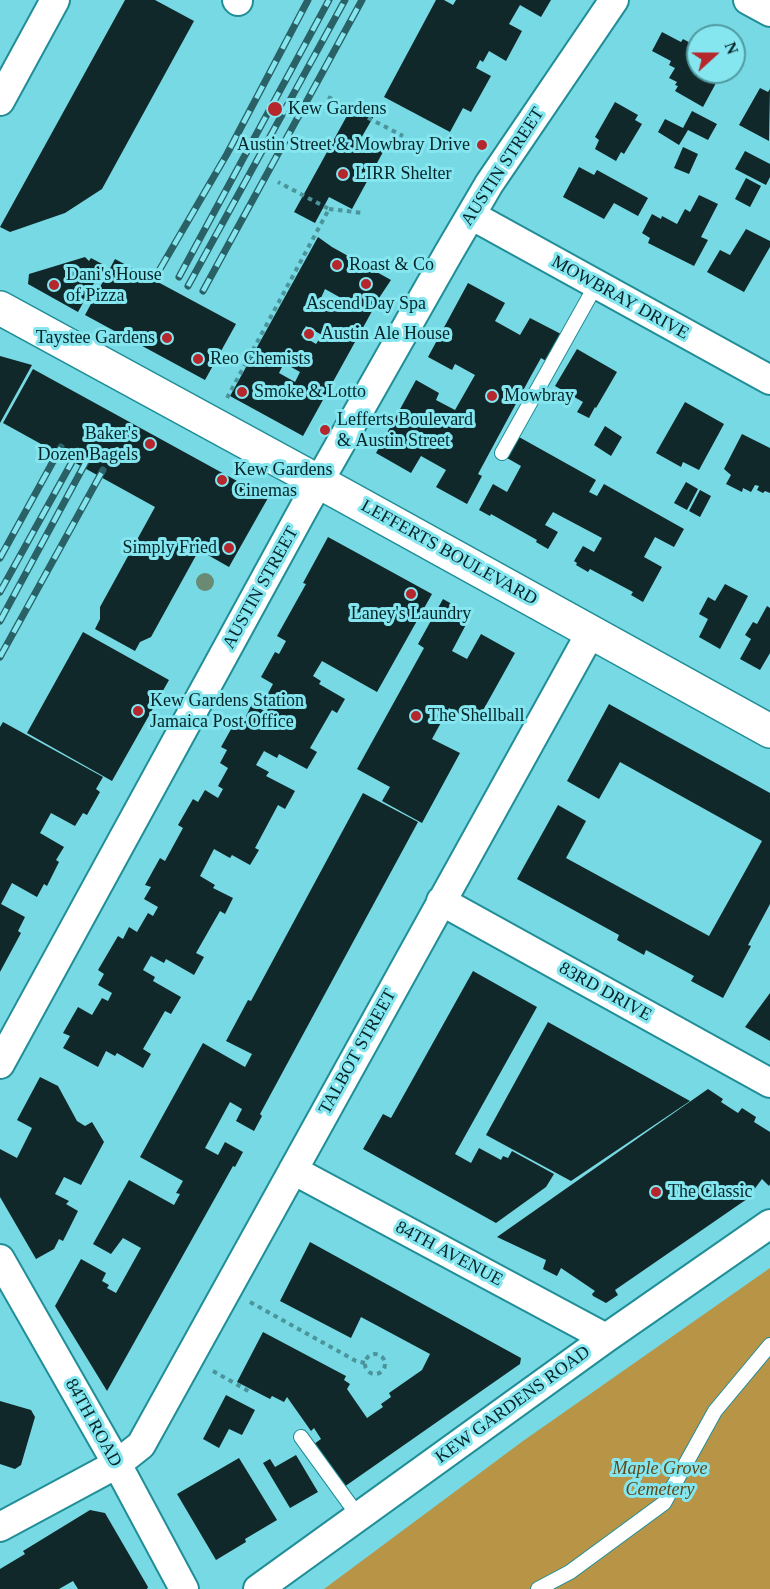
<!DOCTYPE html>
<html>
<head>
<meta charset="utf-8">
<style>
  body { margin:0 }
  #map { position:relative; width:770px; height:1589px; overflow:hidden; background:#77d9e3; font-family:"Times New Roman",serif }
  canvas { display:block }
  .north { position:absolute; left:686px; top:24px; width:60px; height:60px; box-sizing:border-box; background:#85e6f0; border:2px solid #5199a0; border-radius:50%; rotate:69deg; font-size:16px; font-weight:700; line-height:24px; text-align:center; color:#042528 }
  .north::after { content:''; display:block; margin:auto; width:21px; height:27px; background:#b6262d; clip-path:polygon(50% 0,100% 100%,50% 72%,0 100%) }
</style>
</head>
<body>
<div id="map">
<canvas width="770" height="1589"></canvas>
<div class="north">N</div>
</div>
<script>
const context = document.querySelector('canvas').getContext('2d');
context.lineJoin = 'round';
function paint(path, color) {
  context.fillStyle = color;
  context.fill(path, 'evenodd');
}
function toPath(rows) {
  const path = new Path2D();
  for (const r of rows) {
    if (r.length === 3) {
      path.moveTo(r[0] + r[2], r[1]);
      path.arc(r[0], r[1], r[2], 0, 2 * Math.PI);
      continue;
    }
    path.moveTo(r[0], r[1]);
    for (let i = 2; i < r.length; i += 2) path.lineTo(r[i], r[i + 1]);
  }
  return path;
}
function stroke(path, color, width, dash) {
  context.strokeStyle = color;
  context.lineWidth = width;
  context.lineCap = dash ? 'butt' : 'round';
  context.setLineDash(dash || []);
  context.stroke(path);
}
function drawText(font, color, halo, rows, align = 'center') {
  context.font = font + ' "Times New Roman",serif';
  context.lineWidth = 6;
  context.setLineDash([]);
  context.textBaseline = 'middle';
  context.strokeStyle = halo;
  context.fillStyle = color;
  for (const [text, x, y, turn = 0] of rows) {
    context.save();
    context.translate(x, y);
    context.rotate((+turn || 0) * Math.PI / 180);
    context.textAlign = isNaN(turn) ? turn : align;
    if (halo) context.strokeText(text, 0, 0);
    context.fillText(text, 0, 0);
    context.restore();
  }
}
paint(toPath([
  [770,1268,770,1589,324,1589,523,1441]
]), '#b89447');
paint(toPath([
  [125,0,155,0,194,21,102,189,65,213,10,232,0,227],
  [436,0,444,0,453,5,456,0,551,0,541,17,520,5,509,24,522,31,506,61,489,51,483,62,480,60,476,68,491,76,471,112,463,108,450,132,384,97],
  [662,32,681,42,683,39,698,47,698,72,722,72,703,107,675,91,678,86,675,85,677,82,669,78,675,68,669,65,671,61,652,51],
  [760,88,768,92,770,89,769,141,739,125],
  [615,102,638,115,635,120,642,124,624,154,621,152,616,161,595,149,599,140,595,137],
  [354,103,375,114,360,140,383,152,352,209,329,197,315,223,294,212],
  [692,111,717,124,708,140,688,130,679,145,658,132,665,119,683,128],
  [683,147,698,154,689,174,674,168],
  [745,151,770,164,770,177,766,185,735,169],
  [579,167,594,175,597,170,648,198,638,216,614,203,604,219,563,197],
  [746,178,761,186,750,207,735,199],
  [699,195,718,204,701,237,708,240,694,266,648,243,650,238,642,233,652,214,661,219,662,216,677,224,685,209,690,212],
  [746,229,770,241,770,247,744,292,707,272,720,250,730,255],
  [318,237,332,247,391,280,381,295,303,436,230,396],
  [325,289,341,298,337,307,321,298],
  [306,326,322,335,316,344,301,335],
  [284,363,300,372,295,382,279,373],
  [85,257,89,261,91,258,104,265,78,312,28,284,29,274],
  [115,259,236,324,205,380,85,315],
  [468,283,505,303,495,321,520,335,530,318,561,334,546,361,541,358,532,374,478,474,482,476,467,504,436,487,446,470,421,456,411,473,376,453,416,380,439,393,436,400,455,410,475,375,455,364,452,370,428,357],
  [577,349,617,372,596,408,595,407,589,418,577,412,583,402,555,386],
  [0,356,32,365,0,423],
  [33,369,268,498,229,567,199,550,151,637,140,642,135,651,95,629,100,619,100,607,155,507,3,423],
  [685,402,724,424,699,470,683,462,681,467,656,453],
  [605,426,622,437,611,456,594,445],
  [742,434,770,448,770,493,765,491,763,493,757,490,759,486,755,485,751,492,743,488,742,492,726,484,731,475,724,469],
  [519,437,596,480,589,492,597,496,604,484,684,529,674,547,655,537,644,557,662,567,643,602,631,595,633,592,590,569,588,572,576,565,577,563,574,561,583,546,594,552,602,538,553,512,545,525,558,532,548,549,536,542,537,540,491,514,490,516,479,510,493,484,507,492,521,466,507,458],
  [686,482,698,489,687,510,674,503],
  [700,490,711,496,700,517,689,511],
  [328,537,432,594,377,692,322,661,313,676,321,681,319,684,345,699,337,713,332,710,310,748,317,752,307,769,279,754,277,758,264,751,256,765,269,772,266,776,295,791,285,809,278,805,255,848,259,850,250,865,232,855,230,858,214,849,200,876,215,885,213,888,233,898,225,914,220,911,196,953,204,957,194,975,166,959,164,963,151,956,143,970,155,977,153,981,181,997,171,1014,165,1011,143,1049,151,1054,143,1068,117,1053,115,1056,106,1051,98,1067,63,1048,70,1036,63,1033,78,1007,92,1015,102,998,108,1001,112,993,98,985,104,974,98,970,118,936,123,939,129,927,137,932,148,913,153,916,158,907,144,899,151,887,145,885,160,858,165,861,183,828,178,825,193,799,198,802,205,790,218,798,223,789,218,786,228,768,220,763,227,750,221,747,239,715,245,718,252,704,266,712,270,705,264,701,273,684,261,677,275,652,279,654,286,641,277,636,306,584,303,583],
  [725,584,748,596,720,649,699,637,708,619,699,614,708,597,715,601],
  [443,599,471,615,452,651,467,659,481,634,515,653,476,723,449,708,432,739,460,753,422,823,382,801,390,787,357,769,424,648,418,644],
  [767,606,770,608,770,653,760,670,740,659,751,639,745,635,753,622,757,624],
  [83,632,169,680,112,781,27,733],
  [609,704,770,793,770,904,748,945,751,946,723,998,691,981,694,976,646,950,644,955,617,940,619,935,517,879,558,805,586,821,566,858,709,936,762,841,620,762,599,799,567,781],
  [3,722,103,777,96,789,100,792,87,815,83,813,75,826,51,813,40,833,64,847,56,860,59,862,47,886,44,884,37,897,12,883,1,904,25,917,18,931,21,933,0,972,0,727],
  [363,793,418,822,260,1114,262,1116,254,1131,236,1121,242,1109,230,1102,205,1148,218,1155,225,1142,243,1152,235,1167,233,1166,107,1391,55,1306,81,1259,106,1273,102,1281,109,1285,107,1288,116,1293,141,1248,123,1238,111,1254,93,1244,129,1180,174,1205,180,1194,176,1193,183,1181,140,1157,203,1043,245,1067,252,1054,226,1041,248,1000,251,1001],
  [473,971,537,1007,455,1154,471,1163,479,1148,501,1160,503,1156,508,1158,512,1151,554,1174,546,1187,496,1223,363,1149,383,1114,391,1118],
  [770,993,770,1041,745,1027],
  [548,1022,690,1101,571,1181,486,1135],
  [40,1077,58,1086,77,1121,85,1126,92,1122,104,1142,81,1185,64,1177,55,1194,69,1201,66,1204,78,1211,63,1241,59,1239,54,1249,36,1259,0,1197,0,1149,17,1158,32,1128,17,1120],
  [708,1089,723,1099,721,1102,738,1113,742,1108,756,1117,754,1122,770,1132,770,1184,769,1186,762,1179,747,1199,615,1290,618,1295,606,1303,593,1296,592,1294,595,1291,561,1268,557,1276,543,1269,546,1260,497,1237],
  [310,1242,521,1358,520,1364,344,1487,314,1444,321,1439,314,1428,311,1431,287,1397,284,1402,272,1396,270,1399,237,1382,263,1332,346,1376,344,1380,350,1384,347,1389,367,1418,383,1407,381,1404,391,1397,389,1393,422,1370,430,1354,361,1317,351,1338,280,1301],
  [226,1395,255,1410,242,1435,229,1429,219,1448,203,1439],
  [0,1401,31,1410,35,1417,21,1465,15,1469,0,1464],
  [296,1455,318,1492,290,1508,263,1463,270,1459,275,1467],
  [239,1458,277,1520,245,1539,246,1542,216,1560,177,1494],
  [90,1510,105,1513,148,1587,147,1589,78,1589,73,1581,59,1589,0,1589,0,1569,25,1554,23,1551]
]), '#11282a');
const service = toPath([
  [502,453,596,285],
  [301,1437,359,1517],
  [538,1589,570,1572,664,1503,715,1411,770,1345]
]);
const minor = toPath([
  [237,0,238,1],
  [748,0,770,12],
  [0,101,55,0],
  [471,215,770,380],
  [441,901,770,1083],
  [0,1064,305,506,448,254,489,184,614,0],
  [293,1170,606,1338],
  [0,1259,117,1464,184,1589],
  [0,1527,117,1464,141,1445,591,632],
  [258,1589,606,1338,770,1224]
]);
const tertiary = toPath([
  [0,308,343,495,770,731]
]);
stroke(service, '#218e97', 16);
stroke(minor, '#218e97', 32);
stroke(tertiary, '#218e97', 36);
stroke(toPath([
  [328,97,403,136],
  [329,209,363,213],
  [227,398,329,209,278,182],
  [250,1302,356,1361,365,1363],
  [375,1364,10],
  [213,1371,252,1393]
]), '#4b949b', 4, [4.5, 4.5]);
stroke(service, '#fff', 14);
stroke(minor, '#fff', 28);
stroke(tertiary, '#fff', 33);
const rail = toPath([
  [160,269,227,154,308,0],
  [179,277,329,0],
  [188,286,345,0],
  [203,291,362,0],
  [0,558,61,447],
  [0,592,78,451],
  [0,621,87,460],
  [0,657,103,470]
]);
stroke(rail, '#2a6166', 7);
stroke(rail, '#85e6f0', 4.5, [14]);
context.fillStyle = '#6a8a74';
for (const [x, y] of [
  [205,582]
]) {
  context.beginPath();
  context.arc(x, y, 9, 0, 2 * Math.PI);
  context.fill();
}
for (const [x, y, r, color] of [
  [275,109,8,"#b6262d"],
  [482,145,6,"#b6262d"],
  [343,174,6,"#b6262d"],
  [337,265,6,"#b6262d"],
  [366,284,6,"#b6262d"],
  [54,285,6,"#b6262d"],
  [309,334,6,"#b6262d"],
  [167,338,6,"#b6262d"],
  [198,359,6,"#b6262d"],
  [242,392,6,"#b6262d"],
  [492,396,6,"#b6262d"],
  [325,430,6,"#b6262d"],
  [150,444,6,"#b6262d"],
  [222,480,6,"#b6262d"],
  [229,548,6,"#b6262d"],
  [411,594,6,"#b6262d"],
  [138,711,6,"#b6262d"],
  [416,716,6,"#b6262d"],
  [656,1192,6,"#b6262d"]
]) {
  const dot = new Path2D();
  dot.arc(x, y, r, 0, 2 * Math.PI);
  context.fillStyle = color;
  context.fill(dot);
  stroke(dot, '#85e6f0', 2);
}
drawText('18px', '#042528', '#85e6f0', [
  ["Kew Gardens",288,109],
  ["Austin Street & Mowbray Drive",470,145,"right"],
  ["LIRR Shelter",355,174],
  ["Roast & Co",349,265],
  ["Dani's House",66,275],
  ["of Pizza",66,296],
  ["Ascend Day Spa",366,304,"center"],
  ["Austin Ale House",321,334],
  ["Taystee Gardens",155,338,"right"],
  ["Reo Chemists",210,359],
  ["Smoke & Lotto",254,392],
  ["Mowbray",504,396],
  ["Lefferts Boulevard",337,420],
  ["& Austin Street",337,441],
  ["Baker's",138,434,"right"],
  ["Dozen Bagels",138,455,"right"],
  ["Kew Gardens",234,470],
  ["Cinemas",234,491],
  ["Simply Fried",217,548,"right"],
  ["Laney's Laundry",411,614,"center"],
  ["Kew Gardens Station",150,701],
  ["Jamaica Post Office",150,722],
  ["The Shellball",428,716],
  ["The Classic",668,1192]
], 'left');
drawText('18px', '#042528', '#85e6f0', [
  ["AUSTIN STREET",503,167,-57],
  ["MOWBRAY DRIVE",620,298,29],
  ["LEFFERTS BOULEVARD",449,553,29],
  ["AUSTIN STREET",261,588,-61],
  ["83RD DRIVE",605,992,29],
  ["TALBOT STREET",358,1052,-61],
  ["84TH AVENUE",449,1254,28],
  ["KEW GARDENS ROAD",513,1405,-36],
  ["84TH ROAD",93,1423,61]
]);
drawText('italic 18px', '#5f4919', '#85e6f0', [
  ["Maple Grove",660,1469],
  ["Cemetery",660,1490]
]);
</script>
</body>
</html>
